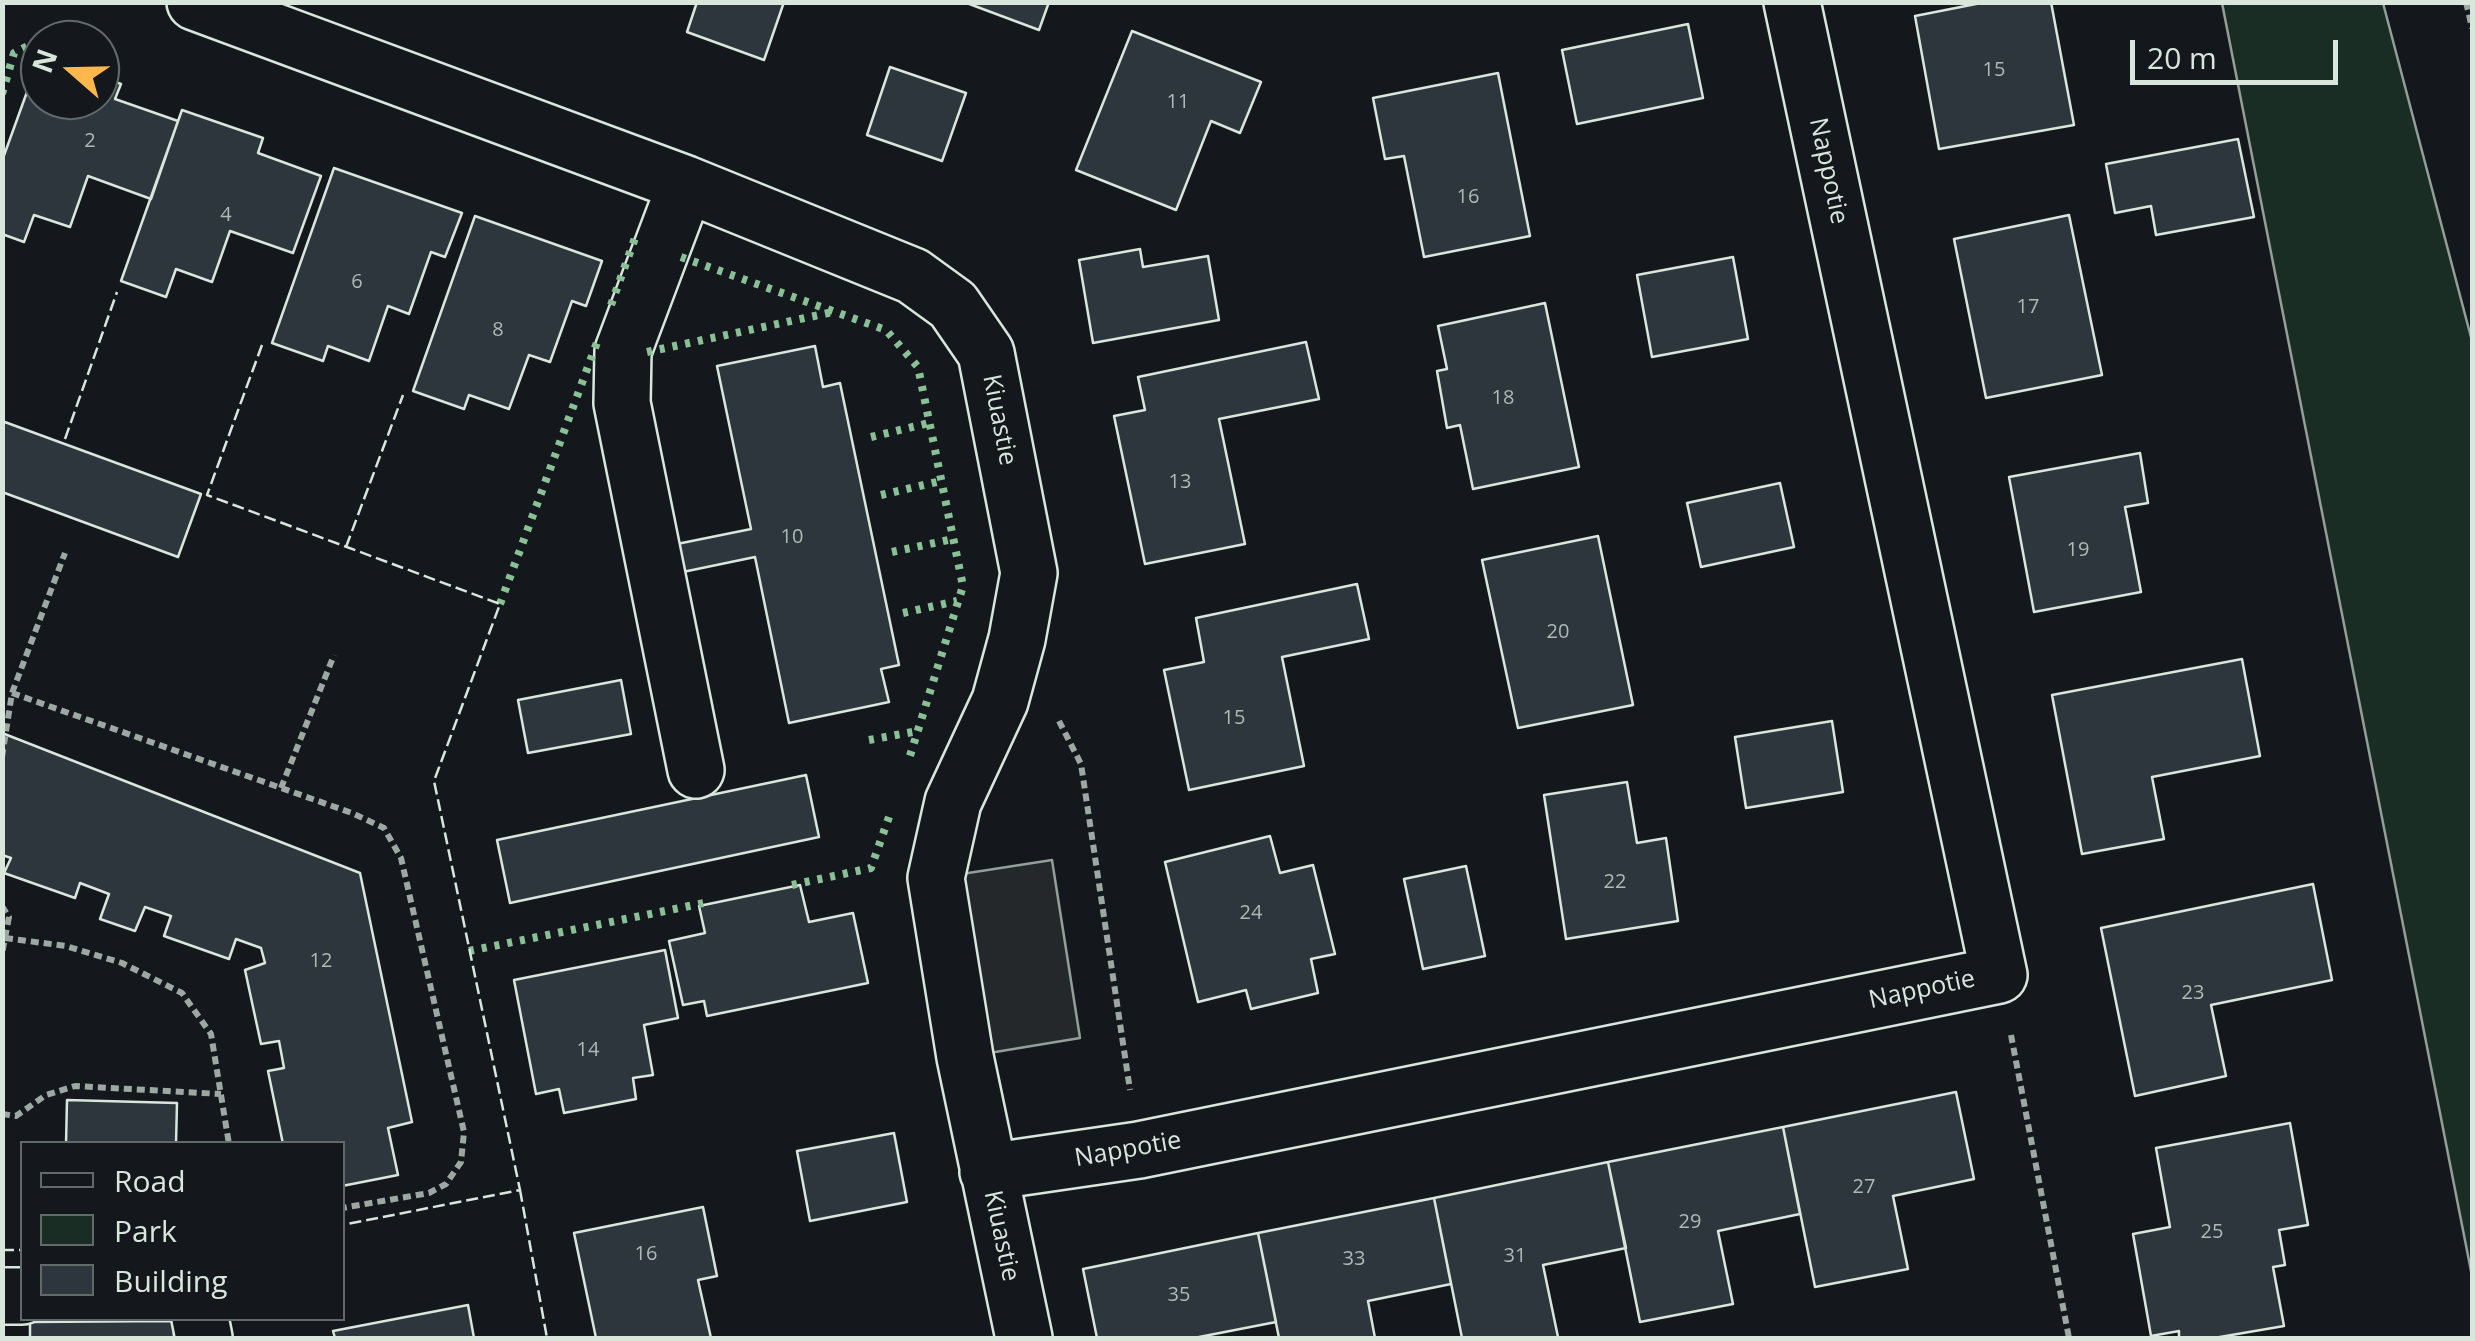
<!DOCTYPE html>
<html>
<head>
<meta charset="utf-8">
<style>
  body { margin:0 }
  #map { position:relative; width:2475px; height:1341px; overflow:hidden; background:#14181c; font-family:"Open Sans",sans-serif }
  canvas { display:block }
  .frame { position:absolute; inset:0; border:5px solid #d8e6dc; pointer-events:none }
  .legend { position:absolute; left:20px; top:1141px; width:325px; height:180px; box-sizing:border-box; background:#14181c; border:2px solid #626a69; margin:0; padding:12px 18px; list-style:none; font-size:30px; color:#d8e6dc }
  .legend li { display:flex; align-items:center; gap:20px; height:50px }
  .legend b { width:50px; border:2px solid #626a69 }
  .north { position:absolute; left:20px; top:20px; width:100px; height:100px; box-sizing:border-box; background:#14181c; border:2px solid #626a69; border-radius:50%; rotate:290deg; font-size:28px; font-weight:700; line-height:40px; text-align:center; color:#d8e6dc }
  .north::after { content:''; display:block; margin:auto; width:35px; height:45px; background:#ffb74d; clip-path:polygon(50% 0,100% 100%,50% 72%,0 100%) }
  .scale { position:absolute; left:2130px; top:40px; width:208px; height:45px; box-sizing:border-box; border:5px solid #d8e6dc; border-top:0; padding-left:12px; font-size:30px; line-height:35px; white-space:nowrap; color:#d8e6dc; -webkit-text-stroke:8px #14181c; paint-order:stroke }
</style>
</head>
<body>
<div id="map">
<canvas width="2475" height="1341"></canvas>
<div class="frame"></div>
<ul class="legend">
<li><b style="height:12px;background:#14181c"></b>Road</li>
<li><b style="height:28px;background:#1a2d24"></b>Park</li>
<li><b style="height:28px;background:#2c363c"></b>Building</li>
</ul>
<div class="north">N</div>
<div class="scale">20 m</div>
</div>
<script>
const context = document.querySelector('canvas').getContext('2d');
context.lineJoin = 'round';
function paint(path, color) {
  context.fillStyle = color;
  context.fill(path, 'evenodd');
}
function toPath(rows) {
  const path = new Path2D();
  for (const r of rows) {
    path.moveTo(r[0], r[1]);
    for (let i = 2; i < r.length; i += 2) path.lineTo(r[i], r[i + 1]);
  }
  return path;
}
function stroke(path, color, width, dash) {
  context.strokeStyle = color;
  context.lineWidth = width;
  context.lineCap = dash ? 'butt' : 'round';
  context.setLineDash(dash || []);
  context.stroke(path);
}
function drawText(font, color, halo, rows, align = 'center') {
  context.font = font + ' "Open Sans",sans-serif';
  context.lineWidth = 8;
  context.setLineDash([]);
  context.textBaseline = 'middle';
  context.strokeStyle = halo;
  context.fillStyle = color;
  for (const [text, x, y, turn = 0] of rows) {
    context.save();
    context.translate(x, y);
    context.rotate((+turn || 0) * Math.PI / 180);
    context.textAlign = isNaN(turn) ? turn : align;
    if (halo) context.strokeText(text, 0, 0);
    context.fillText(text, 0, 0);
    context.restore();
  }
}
const green = toPath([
  [2222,3,2383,3,2472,341,2472,1276,2222,3]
]);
paint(green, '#1a2d24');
stroke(green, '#939e99', 2.5);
const parking = toPath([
  [1052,860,1080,1038,965,1057,936,878,1052,860]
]);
paint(parking, '#24282b');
stroke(parking, '#939e99', 2.5);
const building = toPath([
  [697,2,784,2,764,60,687,32,697,2],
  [964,2,1049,2,1039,30,964,2],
  [1986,2,2051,2,2074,125,1939,149,1915,16,1986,2],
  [1688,24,1703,98,1577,124,1562,50,1688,24],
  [1132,31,1261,82,1240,133,1211,121,1176,210,1076,170,1132,31],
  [40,56,40,100,100,100,100,76,121,84,115,99,178,121,151,199,88,176,70,227,34,215,24,242,2,234,2,161,40,56],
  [890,67,966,93,942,161,867,135,890,67],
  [1498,73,1530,236,1424,257,1404,156,1385,159,1373,98,1498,73],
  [182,110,263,138,258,153,321,176,293,253,230,231,212,282,176,269,166,297,121,281,182,110],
  [2238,139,2254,217,2156,235,2151,206,2115,213,2106,164,2238,139],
  [334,168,462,213,445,257,431,252,409,314,388,306,369,361,328,346,323,361,272,343,334,168],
  [2069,215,2102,375,1986,398,1954,239,2069,215],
  [475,216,602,261,586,306,572,301,550,362,529,355,509,409,469,395,464,409,413,391,475,216],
  [1140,249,1143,267,1208,256,1219,320,1093,343,1079,260,1140,249],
  [1733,257,1748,339,1652,357,1637,275,1733,257],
  [1545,303,1579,467,1473,489,1460,425,1447,428,1437,371,1447,369,1438,326,1545,303],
  [1306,342,1319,399,1219,419,1245,544,1145,564,1114,416,1145,410,1138,377,1306,342],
  [815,346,823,387,840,383,899,665,881,669,889,702,789,723,755,557,678,573,672,545,751,529,717,366,815,346],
  [2,421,201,494,178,557,2,492,2,421],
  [2140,453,2148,503,2125,507,2141,592,2034,612,2009,477,2140,453],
  [1780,483,1794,547,1701,567,1687,503,1780,483],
  [1598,536,1633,705,1518,728,1482,560,1598,536],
  [1357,584,1369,639,1282,657,1304,766,1189,790,1164,670,1204,662,1196,618,1357,584],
  [2242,659,2260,756,2152,777,2164,839,2082,854,2052,695,2242,659],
  [621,680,631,734,528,753,518,700,621,680],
  [1832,721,1843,792,1746,808,1735,737,1832,721],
  [2,733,360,873,412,1122,388,1128,398,1175,342,1186,342,1144,283,1144,268,1071,284,1068,279,1041,261,1044,245,970,265,963,261,948,236,939,229,959,164,936,171,916,145,907,135,931,100,919,109,894,80,883,75,898,4,873,11,858,2,855,2,733],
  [806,775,819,837,510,903,497,840,806,775],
  [1627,782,1637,843,1666,838,1678,921,1566,939,1544,795,1627,782],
  [1270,836,1280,873,1313,865,1335,954,1311,959,1318,993,1251,1009,1246,990,1198,1002,1165,862,1270,836],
  [1466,866,1485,956,1423,969,1404,879,1466,866],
  [2313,884,2332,980,2211,1005,2226,1076,2135,1096,2101,928,2313,884],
  [800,885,809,922,853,913,868,983,707,1016,704,1001,683,1005,669,941,705,933,699,906,800,885],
  [665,950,678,1018,644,1025,653,1075,633,1078,636,1099,564,1113,559,1089,536,1094,514,980,665,950],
  [1956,1092,1974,1179,1893,1196,1908,1269,1815,1287,1783,1127,1956,1092],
  [67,1100,177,1103,176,1144,66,1144,67,1100],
  [2290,1123,2308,1225,2279,1230,2285,1265,2273,1267,2284,1326,2214,1338,2179,1338,2179,1331,2151,1336,2133,1234,2170,1227,2156,1148,2290,1123],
  [1783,1127,1800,1214,1718,1231,1733,1304,1640,1322,1608,1162,1783,1127],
  [894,1133,907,1202,810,1221,797,1151,894,1133],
  [1608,1162,1626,1248,1543,1265,1558,1337,1462,1338,1434,1198,1608,1162],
  [1434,1198,1451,1284,1368,1301,1375,1338,1279,1338,1258,1233,1434,1198],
  [703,1207,717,1276,698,1280,711,1338,596,1338,574,1233,703,1207],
  [1258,1233,1276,1322,1194,1338,1097,1338,1083,1269,1258,1233],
  [468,1305,474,1338,335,1338,333,1331,468,1305],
  [174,1321,174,1338,30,1338,30,1322,174,1321]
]);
paint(building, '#2c363c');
stroke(building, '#d8e6dc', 2.5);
const minor = toPath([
  [195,2,686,184,913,276,953,305,986,353,1029,573,1017,639,1000,701,953,802,936,878,965,1057,1024,1338],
  [686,184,623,351,622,403,696,770],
  [988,1172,1139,1150,1999,975,1792,2],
  [2,1296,22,1296],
  [200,1318,204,1338]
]);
stroke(minor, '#d8e6dc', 60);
stroke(toPath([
  [2466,2,2472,28],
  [12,693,352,813,384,828,401,858,464,1132,461,1162,446,1184,429,1193,342,1208],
  [1059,721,1081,764,1130,1090],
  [2,757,12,693,65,553],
  [281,788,334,655],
  [2,906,9,917,2,954],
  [5,938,66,946,122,963,182,993,211,1034,229,1144],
  [2011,1035,2069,1338],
  [2,1114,16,1116,46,1095,75,1086,221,1094]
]), '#9da8a2', 6, [8, 5]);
stroke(minor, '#14181c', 55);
stroke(toPath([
  [2,94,14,53,59,30,98,40],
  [681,257,886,330,918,367,963,586,909,759],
  [611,305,635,238],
  [647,352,833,312],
  [871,437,929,423],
  [881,495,941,481],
  [892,552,953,539],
  [500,604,599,337],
  [903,613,957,601],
  [869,740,918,731],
  [792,885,871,868,889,817],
  [469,951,704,903]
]), '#8ac095', 8, [5, 8]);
stroke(toPath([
  [262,345,207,495,500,604,434,781,520,1190,342,1225],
  [65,439,117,292],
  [346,547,403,395],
  [520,1190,547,1338],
  [2,1250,22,1250]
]), '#d8e6dc', 2.5, [12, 5]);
drawText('20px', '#adbab4', null, [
  ["15",1994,70],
  ["11",1178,102],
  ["2",90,141],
  ["16",1468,197],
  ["4",226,215],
  ["6",357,282],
  ["17",2028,307],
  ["8",498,330],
  ["18",1503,398],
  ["13",1180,482],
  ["10",792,537],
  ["19",2078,550],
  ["20",1558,632],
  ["15",1234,718],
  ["22",1615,882],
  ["24",1251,913],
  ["12",321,961],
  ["23",2193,993],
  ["14",588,1050],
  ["27",1864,1187],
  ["29",1690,1222],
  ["25",2212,1232],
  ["16",646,1254],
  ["31",1515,1256],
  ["33",1354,1259],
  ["35",1179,1295]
]);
drawText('25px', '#d8e6dc', '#14181c', [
  ["Nappotie",1828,171,78],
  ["Kiuastie",999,420,79],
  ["Nappotie",1922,990,-12],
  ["Nappotie",1128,1150,-10],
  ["Kiuastie",1001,1236,78]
]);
</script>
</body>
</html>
